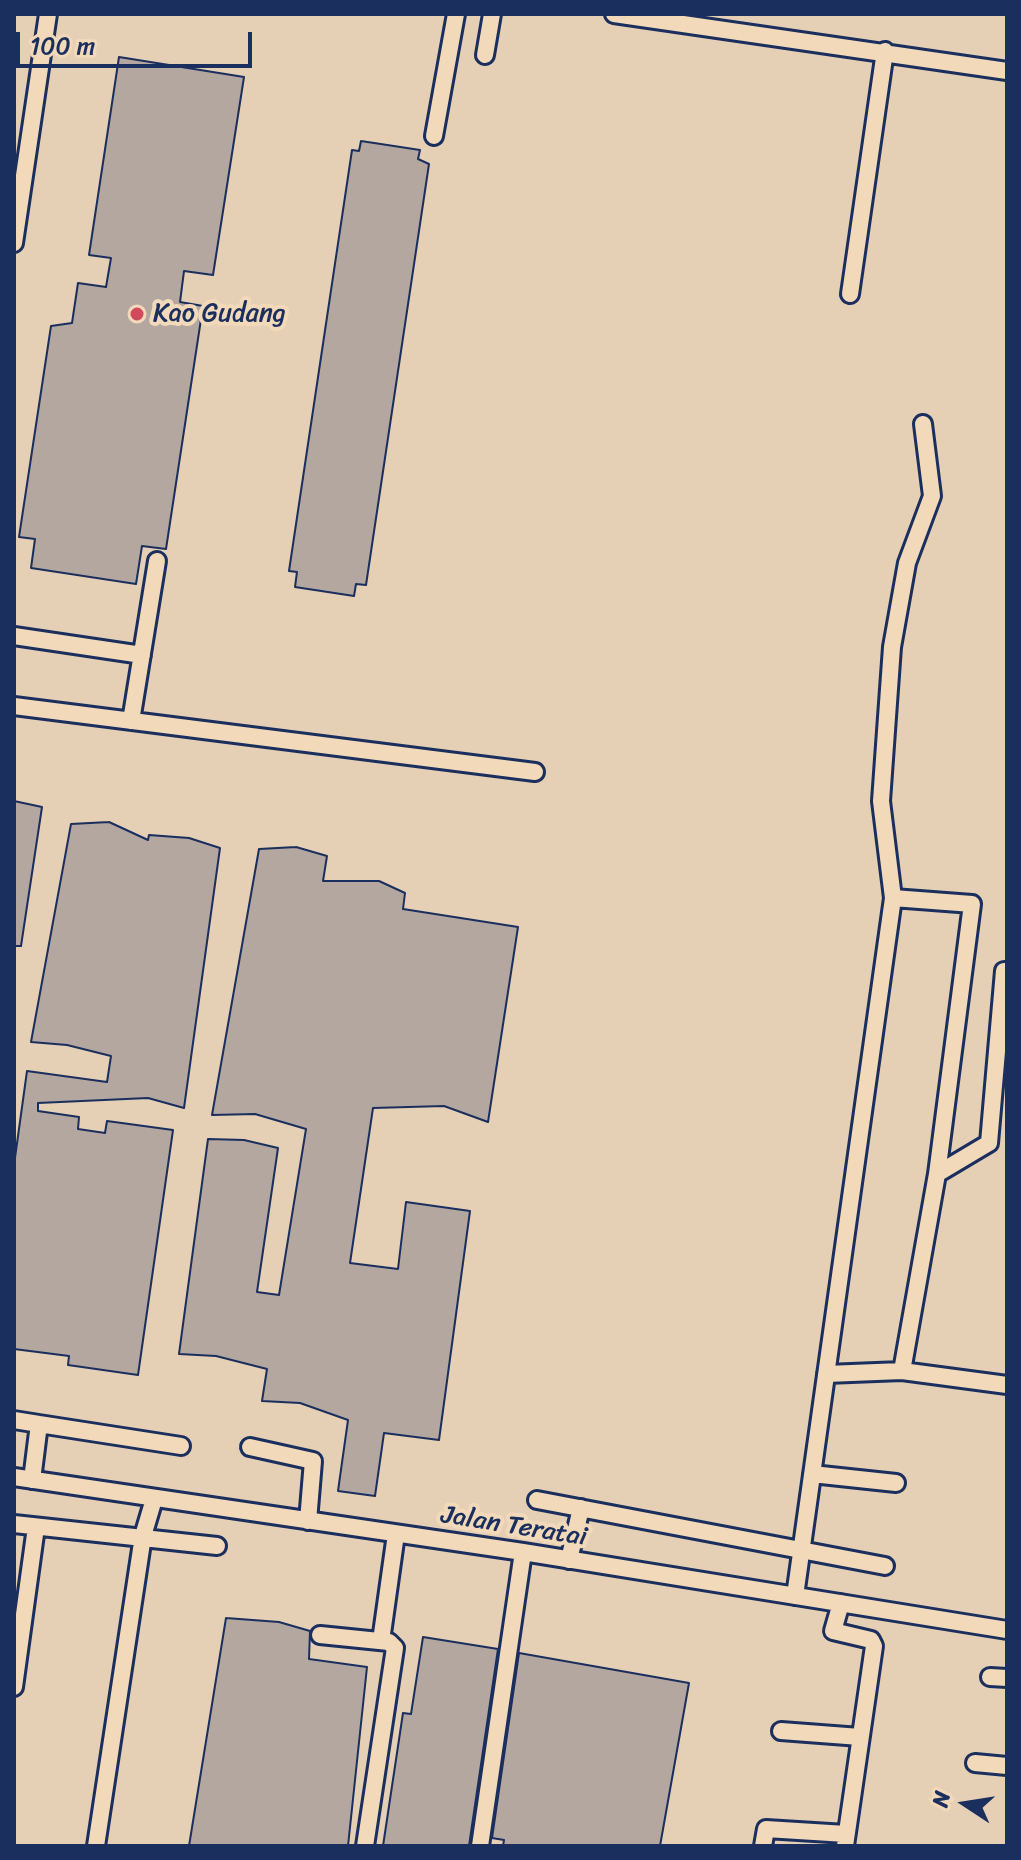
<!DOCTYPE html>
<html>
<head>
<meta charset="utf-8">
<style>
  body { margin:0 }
  #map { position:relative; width:1021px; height:1860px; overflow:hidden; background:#e5cfb5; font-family:Sriracha,sans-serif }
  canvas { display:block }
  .frame { position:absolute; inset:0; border:16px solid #1b2f5e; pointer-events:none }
  .north { position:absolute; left:925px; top:1764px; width:80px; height:80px; -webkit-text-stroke:6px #f2d9ba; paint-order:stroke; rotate:282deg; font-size:22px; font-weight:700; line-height:32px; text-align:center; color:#1b2f5e }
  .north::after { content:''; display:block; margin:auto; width:28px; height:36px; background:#1b2f5e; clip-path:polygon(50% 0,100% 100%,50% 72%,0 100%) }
  .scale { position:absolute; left:16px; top:32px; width:236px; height:36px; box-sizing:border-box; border:4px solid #1b2f5e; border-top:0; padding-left:10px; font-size:24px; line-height:28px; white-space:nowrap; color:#1b2f5e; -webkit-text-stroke:6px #f2d9ba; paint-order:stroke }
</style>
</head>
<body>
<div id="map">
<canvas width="1021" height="1860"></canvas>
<div class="frame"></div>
<div class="north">N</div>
<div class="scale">100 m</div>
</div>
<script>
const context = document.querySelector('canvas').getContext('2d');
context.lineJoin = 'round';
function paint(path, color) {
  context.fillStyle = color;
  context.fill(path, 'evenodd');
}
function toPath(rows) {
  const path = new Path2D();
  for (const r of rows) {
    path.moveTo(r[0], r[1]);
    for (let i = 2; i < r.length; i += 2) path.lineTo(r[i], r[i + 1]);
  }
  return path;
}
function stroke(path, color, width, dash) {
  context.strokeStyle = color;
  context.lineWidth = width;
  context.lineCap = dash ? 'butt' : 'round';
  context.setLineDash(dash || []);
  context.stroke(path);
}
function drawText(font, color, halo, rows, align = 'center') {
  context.font = font + ' Sriracha,sans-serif';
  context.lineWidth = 8;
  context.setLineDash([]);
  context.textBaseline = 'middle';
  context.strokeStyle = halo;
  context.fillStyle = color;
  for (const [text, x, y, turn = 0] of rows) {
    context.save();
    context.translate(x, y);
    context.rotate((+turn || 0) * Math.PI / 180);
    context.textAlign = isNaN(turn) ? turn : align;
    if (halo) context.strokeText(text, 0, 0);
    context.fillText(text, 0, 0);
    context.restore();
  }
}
const building = toPath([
  [119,57,244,77,213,275,184,271,180,302,203,306,166,549,142,546,136,584,31,568,35,539,19,537,51,326,72,323,78,283,106,287,111,258,89,255,119,57],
  [361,141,420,150,418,159,429,164,366,585,356,584,354,596,295,587,297,572,289,571,352,150,359,151,361,141],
  [14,801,42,807,21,946,14,946,14,801],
  [109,822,148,840,149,835,189,838,220,848,184,1108,148,1098,38,1103,38,1111,79,1117,78,1129,105,1133,107,1121,173,1130,138,1375,68,1365,69,1356,14,1349,14,1165,27,1071,107,1082,111,1056,67,1045,31,1042,71,824,109,822],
  [296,847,327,856,323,881,379,881,405,893,403,909,518,927,488,1122,444,1106,373,1108,350,1263,398,1269,406,1202,470,1211,439,1440,384,1433,375,1496,338,1491,348,1420,300,1403,262,1401,267,1369,216,1356,179,1354,208,1139,244,1140,278,1148,257,1292,279,1295,306,1129,255,1114,212,1115,259,849,296,847],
  [226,1618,279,1622,310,1631,309,1659,367,1667,348,1846,189,1846,226,1618],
  [423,1637,498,1649,469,1846,383,1846,403,1713,411,1714,423,1637],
  [519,1653,689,1683,660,1846,503,1846,504,1840,492,1838,519,1653]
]);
paint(building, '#b3a7a0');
stroke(building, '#1b2f5e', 2);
const minor = toPath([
  [614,14,1007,71],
  [485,55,492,14],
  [434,136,456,14],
  [14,243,48,14],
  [850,294,885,51],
  [14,636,142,655],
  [14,706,535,772],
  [131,721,157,561],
  [893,898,972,904,937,1174],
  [902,1371,1007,1385],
  [826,1374,902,1371,937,1174,989,1143,1004,971],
  [14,1420,39,1424,32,1480],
  [39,1424,181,1446],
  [250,1447,313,1461,308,1521],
  [812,1474,896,1483],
  [14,1477,523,1552,1007,1630],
  [537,1500,885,1566],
  [14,1524,217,1546],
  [569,1560,581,1508],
  [795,1596,893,898,881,801,892,647,907,563,932,496,923,424],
  [841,1603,833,1631,871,1640,874,1646,845,1846],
  [320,1635,389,1642,395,1648,365,1846],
  [381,1641,396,1534],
  [990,1677,1007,1678],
  [14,1687,36,1527],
  [781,1731,860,1737],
  [975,1763,1007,1766],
  [96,1846,143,1536,154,1499],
  [480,1846,523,1552],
  [763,1846,766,1829,846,1834]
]);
stroke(minor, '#1b2f5e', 22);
stroke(minor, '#f2d9ba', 16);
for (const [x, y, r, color] of [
  [137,314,8,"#d1495b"]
]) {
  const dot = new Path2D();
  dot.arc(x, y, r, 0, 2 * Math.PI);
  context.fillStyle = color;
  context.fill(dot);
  stroke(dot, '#f2d9ba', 3);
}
drawText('26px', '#1b2f5e', '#f2d9ba', [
  ["Kao Gudang",153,314]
], 'left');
drawText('26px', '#1b2f5e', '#f2d9ba', [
  ["Jalan Teratai",514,1527,9]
]);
</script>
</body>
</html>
